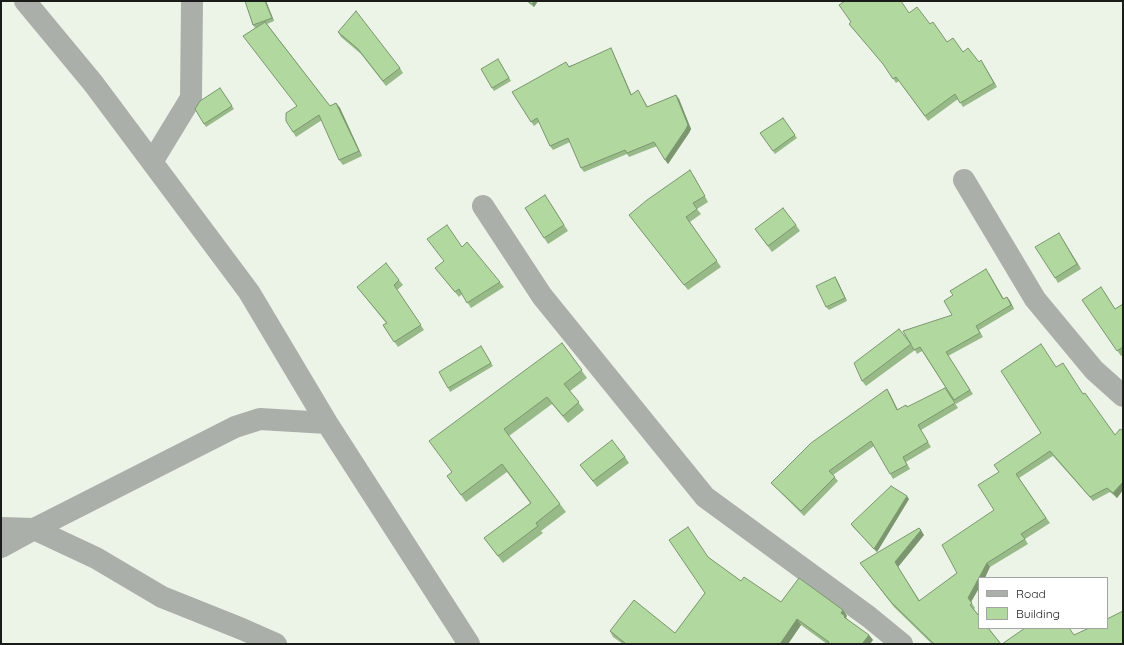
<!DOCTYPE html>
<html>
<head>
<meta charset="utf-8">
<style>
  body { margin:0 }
  #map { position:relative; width:1124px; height:645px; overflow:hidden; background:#ecf4e8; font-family:Quicksand,sans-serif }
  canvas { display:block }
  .frame { position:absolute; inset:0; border:2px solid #191c18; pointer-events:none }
  .legend { position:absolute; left:978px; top:577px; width:130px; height:52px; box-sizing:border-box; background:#fff; border:1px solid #a3a4a3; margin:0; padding:5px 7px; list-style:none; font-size:12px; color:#191c18 }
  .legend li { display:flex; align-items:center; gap:8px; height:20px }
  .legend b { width:20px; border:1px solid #a3a4a3 }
</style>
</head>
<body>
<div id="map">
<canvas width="1124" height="645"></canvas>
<div class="frame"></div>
<ul class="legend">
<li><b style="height:5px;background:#abafa9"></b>Road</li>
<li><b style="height:11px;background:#b1d89e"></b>Building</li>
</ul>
</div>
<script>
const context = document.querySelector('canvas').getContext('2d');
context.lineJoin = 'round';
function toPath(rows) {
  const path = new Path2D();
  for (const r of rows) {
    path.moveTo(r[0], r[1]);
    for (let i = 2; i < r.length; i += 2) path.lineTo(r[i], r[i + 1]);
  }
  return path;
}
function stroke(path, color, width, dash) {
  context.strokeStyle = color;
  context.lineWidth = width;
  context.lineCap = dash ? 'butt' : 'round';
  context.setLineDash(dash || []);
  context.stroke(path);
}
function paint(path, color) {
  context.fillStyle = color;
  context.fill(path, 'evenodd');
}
stroke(toPath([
  [25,1,93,83,249,292,327,423,469,644],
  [152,162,191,98,192,1],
  [964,180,1035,299,1094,370,1123,396],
  [483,206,542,296,705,497,869,617,902,644],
  [1,528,34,529,96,558,162,597,242,629,276,644],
  [1,547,34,529,235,427,260,419,327,423]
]), '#abafa9', 22);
paint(toPath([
  [245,1,266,1,274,21,267,24,330,106,336,103,340,108,362,156,343,165,339,160,322,120,296,137,293,132,297,107,257,27,255,28,253,25],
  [526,1,538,1,534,7],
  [909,13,930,24,947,42,979,62,984,65,997,87,963,107,958,99,928,121,899,81,896,83,885,66,849,24,851,22],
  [338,32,400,68,403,73,386,86,361,54,341,37],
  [613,52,631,94,640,94,648,107,676,95,679,99,691,129,689,133,668,164,657,146,629,157,627,154,584,172,581,168,570,142,553,150,550,146,539,122,534,126,512,92,569,66],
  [500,62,511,81,494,91,492,88],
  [220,88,234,109,206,127,195,109],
  [783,118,797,138,775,154,760,133],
  [694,176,708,202,697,209,701,214,690,222,721,267,688,290,629,215],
  [549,201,568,231,548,244,525,208],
  [796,225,800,231,772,252,755,229],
  [1062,238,1081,269,1058,283,1055,278],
  [462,247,500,282,504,287,471,308,462,294,459,297,435,268],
  [989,273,1004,299,1007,297,1010,301,1014,309,979,330,983,337,948,356,973,394,956,404,922,351,917,354,915,350,866,386,862,381,899,329,913,348,952,315],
  [835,277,837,280,847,301,829,310,826,307],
  [399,280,403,285,397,290,424,330,398,347,383,325,386,323,357,287],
  [1105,293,1115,309,1123,304,1123,355,1121,356,1082,300],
  [562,343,587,378,570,391,584,410,568,423,552,404,509,436,566,512,541,531,543,533,503,563,484,538,530,503,507,472,466,502,447,476,452,472],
  [481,346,493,366,450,392,448,388],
  [1057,367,1083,394,1115,435,1123,431,1123,490,1117,498,1110,492,1093,501,1053,456,1019,478,1050,523,1025,539,1028,544,990,567,979,578,979,588,971,602,975,608,974,609,1001,644,932,644,894,607,860,563,924,535,898,567,920,601,957,573,994,510,999,472,1041,433],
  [887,389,890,394,898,410,948,392,958,408,921,430,931,447,906,462,910,469,893,479,874,446,833,475,838,481,804,516,771,483],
  [625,457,629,463,597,487,580,465],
  [909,499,877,552,853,527,851,524],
  [709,558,741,581,781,602,843,610,847,616,846,617,847,620,869,635,873,640,827,644,801,625,788,644,623,644,613,637,610,631,675,633,705,593]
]), '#98ba88');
paint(toPath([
  [265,1,266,1,274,21,272,18],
  [534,1,538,1,534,7,532,4],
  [611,48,613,52,633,98,631,95],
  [981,60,984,65,997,87,994,83],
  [676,95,679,99,691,129,689,133,668,164,665,160],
  [336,103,340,108,362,156,359,151],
  [1059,233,1062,238,1081,269,1077,264],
  [835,277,837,280,847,301,845,298],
  [1007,297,1010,301,1014,309,1011,305],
  [887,389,890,394,900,415,897,410],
  [1123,482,1123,490,1117,498,1113,493],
  [907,496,909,499,877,552,874,549],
  [921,530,924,535,898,567,895,562],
  [987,563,990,567,985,578,979,578,979,588,971,602,968,598],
  [843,610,847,616,846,617,849,622,848,623,841,613],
  [797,619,801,625,788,644,780,644],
  [869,635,873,640,870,644,862,644]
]), '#7c976f');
const building = toPath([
  [245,1,265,1,272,18,253,25,245,1],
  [528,1,534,1,532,4,528,1],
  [845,1,901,1,909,13,917,7,930,24,933,22,947,42,953,38,963,52,968,48,979,62,981,60,994,83,960,103,955,94,925,116,896,77,893,79,883,64,849,24,851,22,839,5,845,1],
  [356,11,400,68,383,81,358,49,338,32,356,11],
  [265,22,330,106,336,103,359,151,339,160,319,115,293,132,286,121,286,113,297,106,243,36,265,22],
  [611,48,631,95,638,90,647,107,676,95,688,125,686,129,665,160,654,142,627,153,625,150,581,168,568,138,550,146,537,118,531,122,512,92,566,62,569,67,611,48],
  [498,59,509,78,492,88,481,69,498,59],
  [220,88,232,106,204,124,195,109,200,101,220,88],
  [783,118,795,135,773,151,760,133,783,118],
  [690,170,705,196,693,203,697,209,686,217,717,261,684,285,629,215,647,200,690,170],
  [545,195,564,225,544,238,525,208,545,195],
  [783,208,796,225,768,246,755,229,783,208],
  [447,225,462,247,467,242,500,282,467,303,459,289,455,292,435,268,444,261,427,239,447,225],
  [1059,233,1077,264,1055,278,1035,247,1059,233],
  [386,263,399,280,394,285,421,325,394,342,383,325,387,323,357,287,386,263],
  [986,269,1003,299,1007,297,1011,305,976,326,980,333,946,352,970,390,954,400,920,347,914,350,903,331,952,315,944,301,953,295,950,291,986,269],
  [835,277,845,298,826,307,816,286,835,277],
  [1101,287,1115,309,1123,304,1123,347,1117,351,1082,300,1101,287],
  [899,329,911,344,862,381,854,363,899,329],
  [562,343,582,370,564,384,579,402,563,416,547,397,504,429,560,504,536,523,538,526,498,556,484,538,531,503,502,464,461,495,447,476,452,472,429,441,562,343],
  [1041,344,1056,367,1063,363,1083,394,1085,393,1115,435,1120,429,1123,431,1123,482,1113,493,1107,488,1090,497,1050,451,1016,474,1046,518,1021,534,1025,539,987,563,968,598,972,603,970,605,979,616,979,628,988,628,1001,644,934,644,891,602,860,563,919,528,921,530,895,562,919,601,957,573,942,545,994,510,978,485,999,472,994,465,1041,433,1001,371,1041,344],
  [481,346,491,363,448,388,439,372,481,346],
  [945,388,955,403,918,425,928,442,903,457,907,465,890,474,871,441,829,471,835,477,801,511,771,483,811,443,887,389,897,410,906,405,907,407,945,388],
  [612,440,625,457,593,481,580,465,612,440],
  [891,486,907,496,874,549,851,524,891,486],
  [688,527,708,557,741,581,744,577,781,602,799,578,843,610,841,613,845,616,844,617,869,635,862,644,827,644,829,642,797,619,780,644,625,644,625,643,610,631,634,600,675,633,705,593,669,540,688,527],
  [1123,611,1123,644,1002,644,1025,628,1069,628,1074,635,1089,628,1107,628,1107,619,1123,611]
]);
paint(building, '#b1d89e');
stroke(building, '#7c976f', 1);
</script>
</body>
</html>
